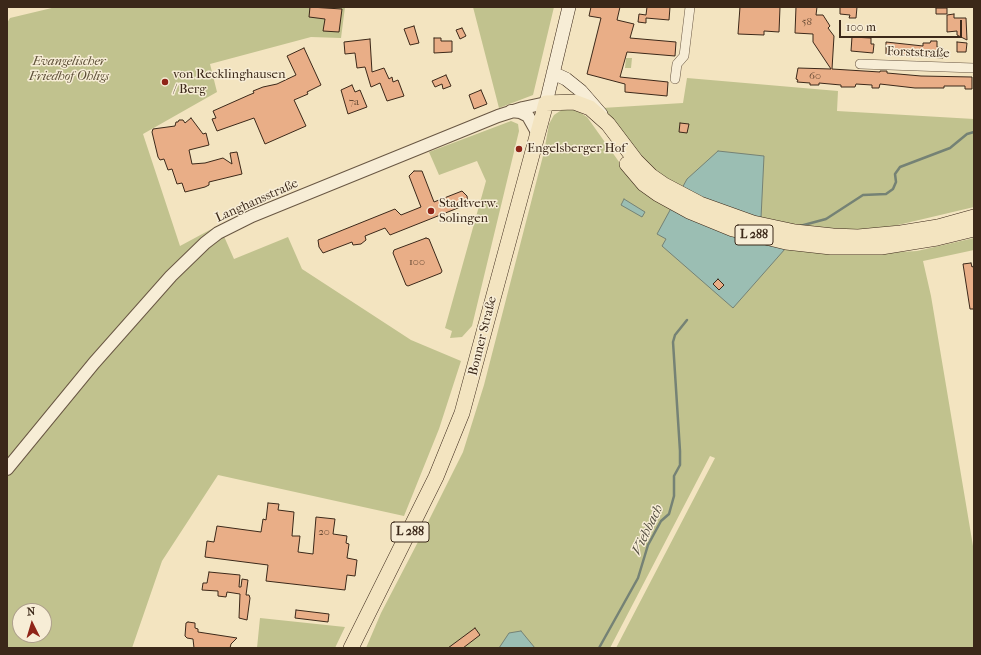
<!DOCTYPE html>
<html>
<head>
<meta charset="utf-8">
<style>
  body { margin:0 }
  #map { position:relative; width:981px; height:655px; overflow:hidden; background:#f3e4c0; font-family:"IM FELL French Canon",serif }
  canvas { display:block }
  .frame { position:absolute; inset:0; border:8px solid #3b2819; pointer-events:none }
  .north { position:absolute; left:12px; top:603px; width:40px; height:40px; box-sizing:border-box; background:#f7edd6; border:1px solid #ac9e8a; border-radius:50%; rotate:355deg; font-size:11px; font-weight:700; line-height:16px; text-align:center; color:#3b2819 }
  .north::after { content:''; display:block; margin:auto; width:14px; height:18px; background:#8f2418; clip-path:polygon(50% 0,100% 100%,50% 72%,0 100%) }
  .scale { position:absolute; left:839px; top:20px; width:123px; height:18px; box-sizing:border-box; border:2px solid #3b2819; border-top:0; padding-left:5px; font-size:12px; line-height:14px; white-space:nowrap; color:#3b2819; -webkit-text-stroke:3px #f7edd6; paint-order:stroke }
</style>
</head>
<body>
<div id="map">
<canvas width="981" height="655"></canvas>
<div class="frame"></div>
<div class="north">N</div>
<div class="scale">100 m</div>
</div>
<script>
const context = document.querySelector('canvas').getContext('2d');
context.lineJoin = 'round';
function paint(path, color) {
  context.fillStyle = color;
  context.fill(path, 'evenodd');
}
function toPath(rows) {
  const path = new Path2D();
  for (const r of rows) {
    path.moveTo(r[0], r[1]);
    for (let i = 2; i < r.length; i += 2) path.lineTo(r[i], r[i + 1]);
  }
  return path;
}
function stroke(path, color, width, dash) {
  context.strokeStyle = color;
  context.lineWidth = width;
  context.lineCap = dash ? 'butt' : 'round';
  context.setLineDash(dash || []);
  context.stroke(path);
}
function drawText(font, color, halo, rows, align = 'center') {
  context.font = font + ' "IM FELL French Canon",serif';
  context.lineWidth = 3;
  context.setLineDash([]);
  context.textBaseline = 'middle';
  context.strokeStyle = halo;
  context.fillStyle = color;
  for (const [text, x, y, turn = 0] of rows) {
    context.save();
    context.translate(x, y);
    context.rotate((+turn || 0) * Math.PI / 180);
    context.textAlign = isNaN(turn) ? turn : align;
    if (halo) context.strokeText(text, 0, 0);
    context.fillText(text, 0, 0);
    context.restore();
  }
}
paint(toPath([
  [56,7,345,7,341,38,311,37,210,64,217,92,143,134,180,246,219,225,234,259,288,237,302,269,411,340,461,361,439,429,404,516,218,475,162,561,132,648,7,648,7,23,10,18],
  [20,611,44,611,44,635,20,635],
  [473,7,554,7,533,95,499,108],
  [626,58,632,58,631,68,625,68],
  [687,78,838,91,837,111,974,119,974,207,881,229,858,230,806,227,760,218,689,191,653,170,640,156,602,108,683,103],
  [563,109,575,109,587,117,627,173,867,254,917,251,974,238,974,250,923,261,931,296,974,552,974,648,616,648,715,458,710,456,610,648,366,648,381,613,420,538,463,452,484,385,544,152,549,124,554,115],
  [511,121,518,124,519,131,472,326,462,337,450,338,452,331,445,328,486,181,477,161,439,175,429,152],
  [260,618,345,627,335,648,257,648]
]), '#c1c28e');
const water = toPath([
  [718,151,764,156,761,218,785,249,733,308,662,246,666,239,657,234,687,179,718,151],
  [624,199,645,212,642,217,621,205,624,199],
  [521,631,535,648,499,648,509,633,521,631]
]);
paint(water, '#9bbeb3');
stroke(water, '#758275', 1);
stroke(toPath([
  [800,226,826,219,863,195,886,194,893,189,896,182,895,174,900,167,950,148,967,134,974,132],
  [599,648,638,578,648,545,661,521,669,514,674,496,674,476,680,465,680,451,673,342,675,335,687,320]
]), '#758275', 2.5);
const building = toPath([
  [310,7,342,9,339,32,323,31,325,19,309,17,310,7],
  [591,7,620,7,617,20,634,24,630,38,676,42,675,56,627,52,620,77,668,82,667,96,625,92,625,84,587,74,601,18,589,16,591,7],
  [647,7,670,7,669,20,646,18,646,23,638,22,639,14,646,15,647,7],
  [740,7,780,7,779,32,764,31,764,35,738,34,740,7],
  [796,7,817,7,816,15,823,15,830,26,828,28,834,36,832,69,880,72,880,71,887,71,887,73,921,76,972,77,972,89,965,89,965,86,944,86,944,88,915,88,880,84,879,88,872,88,872,85,856,84,855,87,841,87,841,85,819,83,819,85,810,85,810,83,797,82,798,80,796,79,798,68,831,69,813,42,813,34,795,33,796,7],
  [840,7,857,7,856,18,849,18,850,15,840,14,840,7],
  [936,8,947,8,947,14,936,14,936,8],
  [954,14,954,18,966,18,967,40,957,35,957,31,947,32,947,15,954,14],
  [414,26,419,43,410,45,404,29,414,26],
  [462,28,466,36,460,39,456,30,462,28],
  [852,37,871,38,871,44,874,44,873,53,851,51,852,37],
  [434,38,441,38,441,41,452,41,452,52,434,53,434,38],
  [370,39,372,72,384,68,389,79,392,77,393,82,398,80,404,96,387,101,380,83,371,87,365,67,357,68,355,53,345,54,344,42,370,39],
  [931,41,937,41,937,47,943,48,943,58,886,54,886,42,923,46,923,43,930,43,931,41],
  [957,42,967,43,966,52,957,52,957,42],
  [304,48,321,85,307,92,308,94,294,100,306,126,265,144,254,118,217,131,212,119,216,118,213,111,249,95,254,93,253,91,263,87,277,84,296,75,287,56,304,48],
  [446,75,451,86,443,89,442,84,435,87,432,81,446,75],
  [352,85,355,92,360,90,367,107,348,114,341,90,352,85],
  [481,90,487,104,474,109,469,95,481,90],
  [191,118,203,134,206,133,209,145,189,150,192,164,205,163,223,158,232,164,230,153,237,152,242,174,209,182,209,185,205,187,185,192,182,183,177,184,172,169,168,170,164,159,160,160,158,157,152,132,153,129,175,126,176,122,178,122,179,120,183,120,185,123,191,118],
  [680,123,689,124,687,133,679,132,680,123],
  [414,171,422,171,434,202,462,191,467,196,468,204,390,235,385,228,365,236,366,240,361,244,353,245,352,242,323,253,319,247,318,240,395,209,401,215,421,207,409,176,414,171],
  [426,238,429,239,442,271,441,273,408,286,406,285,393,253,394,250,426,238],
  [971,263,972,267,974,266,974,309,970,309,963,264,971,263],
  [718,279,724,285,719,290,713,284,718,279],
  [268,503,279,504,278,510,294,512,292,536,300,536,298,552,313,554,316,517,335,519,333,534,347,536,346,543,349,544,347,558,357,560,355,576,347,575,345,590,266,581,268,565,205,557,207,541,214,542,217,526,261,532,263,519,266,520,268,503],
  [209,572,240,575,239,587,241,587,242,579,248,580,246,595,249,595,250,598,247,620,239,618,240,594,227,592,226,597,218,596,218,591,202,590,203,583,207,583,209,572],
  [296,610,329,614,328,622,295,618,296,610],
  [188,622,195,623,195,628,198,629,198,632,237,638,231,644,230,648,194,648,193,639,187,638,185,636,186,623,188,622],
  [475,628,480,635,463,648,448,648,475,628]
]);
paint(building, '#e9ae87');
stroke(building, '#3b2819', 1);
const minor = toPath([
  [860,64,974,68],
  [675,79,677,64,684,56,690,7]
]);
const tertiary = toPath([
  [511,111,520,112,528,116,537,132],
  [7,469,94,363,171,276,205,243,218,233,252,216,498,116,523,108,546,103]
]);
const secondary = toPath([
  [553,73,566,79,581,91,601,114],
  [546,103,569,7]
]);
const primary = toPath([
  [627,164,644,184,658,194,689,211,733,229,786,242,831,247,881,247,937,238,974,229],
  [351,648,436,477,462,413,546,103,574,102,590,108,608,124,636,161,651,176,664,185,700,204,753,223,795,232,833,236,858,237,901,233,938,227,974,217]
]);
stroke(minor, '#695743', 10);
stroke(tertiary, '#695743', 14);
stroke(secondary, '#3b2819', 14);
stroke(primary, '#3b2819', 16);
stroke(minor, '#f7edd6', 9);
stroke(tertiary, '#f7edd6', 12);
stroke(secondary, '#f7edd6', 13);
stroke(primary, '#f3e4c0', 15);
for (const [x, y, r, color] of [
  [165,82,4,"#8f2418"],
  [519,149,4,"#8f2418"],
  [431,211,4,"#8f2418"]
]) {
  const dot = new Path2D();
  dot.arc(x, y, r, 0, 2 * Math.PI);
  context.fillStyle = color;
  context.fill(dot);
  stroke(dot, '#f7edd6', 1.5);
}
drawText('11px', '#664a34', null, [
  ["58",807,22],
  ["60",815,76],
  ["7a",354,102],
  ["100",417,262],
  ["20",324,532]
]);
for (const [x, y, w] of [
  [754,235,38],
  [410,532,38]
]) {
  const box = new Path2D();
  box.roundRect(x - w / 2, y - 10, w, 20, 3);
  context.fillStyle = '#f7edd6';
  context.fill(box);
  stroke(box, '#3b2819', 1);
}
drawText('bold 12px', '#3b2819', null, [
  ["L 288",754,235],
  ["L 288",410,532]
]);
drawText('13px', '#3b2819', '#f7edd6', [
  ["Forststraße",918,53,2],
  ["Langhansstraße",257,201,-24],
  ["Bonner Straße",483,336,-76]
]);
drawText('italic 13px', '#5c4e36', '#f7edd6', [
  ["Evangelischer",69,62],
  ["Friedhof Ohligs",69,77]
]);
drawText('13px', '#3b2819', '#f7edd6', [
  ["von Recklinghausen",173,75],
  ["/ Berg",173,90],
  ["Engelsberger Hof",527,149],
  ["Stadtverw.",439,204],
  ["Solingen",439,219]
], 'left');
drawText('italic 14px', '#534e40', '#f7edd6', [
  ["Viehbach",648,530,-64]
]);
</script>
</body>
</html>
